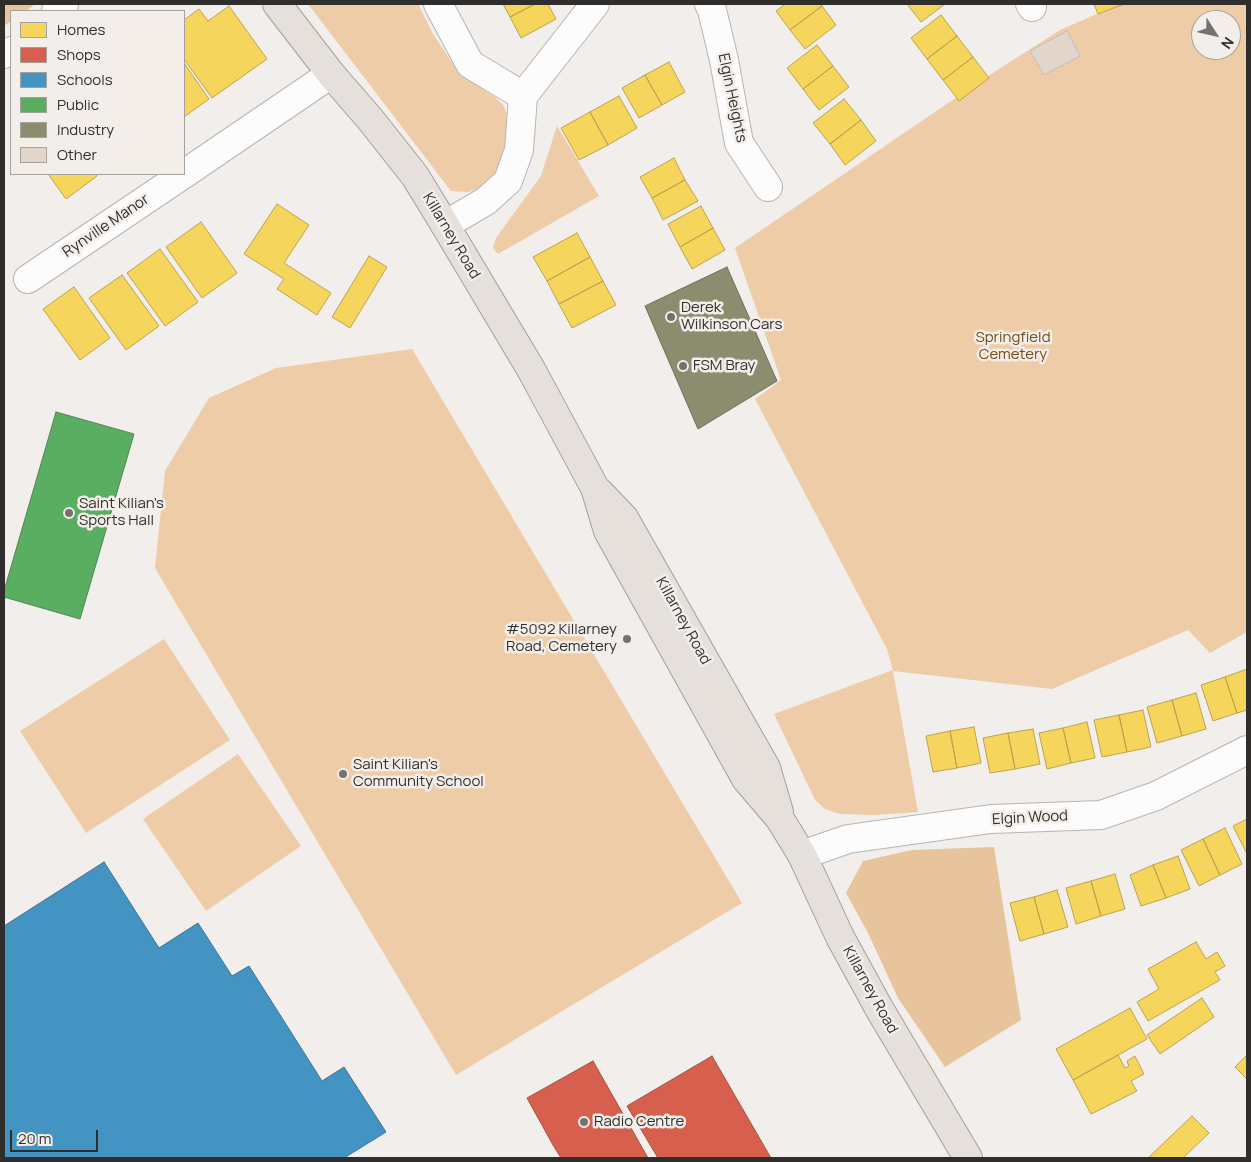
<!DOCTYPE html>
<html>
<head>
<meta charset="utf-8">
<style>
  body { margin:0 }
  #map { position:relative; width:1251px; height:1162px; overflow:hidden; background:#f1eeeb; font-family:Manrope,sans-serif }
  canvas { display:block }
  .frame { position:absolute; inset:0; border:5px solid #302e2c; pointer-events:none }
  .legend { position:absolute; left:10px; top:10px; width:175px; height:165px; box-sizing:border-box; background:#f3eee9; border:1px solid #a5a19d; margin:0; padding:6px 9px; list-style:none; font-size:15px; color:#302e2c }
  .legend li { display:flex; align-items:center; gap:10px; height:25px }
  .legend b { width:25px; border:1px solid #a5a19d }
  .north { position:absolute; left:1191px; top:10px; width:50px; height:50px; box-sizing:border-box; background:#f3eee9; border:1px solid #a5a19d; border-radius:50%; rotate:125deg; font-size:14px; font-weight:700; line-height:20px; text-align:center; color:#302e2c }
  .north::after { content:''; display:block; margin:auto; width:18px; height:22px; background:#74716f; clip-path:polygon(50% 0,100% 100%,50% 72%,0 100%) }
  .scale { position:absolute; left:10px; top:1130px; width:88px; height:22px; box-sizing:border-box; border:2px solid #302e2c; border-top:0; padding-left:6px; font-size:15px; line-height:18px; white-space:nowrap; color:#302e2c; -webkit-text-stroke:4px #f3eee9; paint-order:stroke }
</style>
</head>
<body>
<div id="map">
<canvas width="1251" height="1162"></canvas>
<div class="frame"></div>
<ul class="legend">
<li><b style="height:14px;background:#f6d55c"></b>Homes</li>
<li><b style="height:14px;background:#d6604d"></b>Shops</li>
<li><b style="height:14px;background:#4393c3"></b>Schools</li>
<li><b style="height:14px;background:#5aae61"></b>Public</li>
<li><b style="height:14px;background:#8c8c6e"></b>Industry</li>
<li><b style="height:14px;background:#e2d6cb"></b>Other</li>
</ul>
<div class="north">N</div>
<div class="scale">20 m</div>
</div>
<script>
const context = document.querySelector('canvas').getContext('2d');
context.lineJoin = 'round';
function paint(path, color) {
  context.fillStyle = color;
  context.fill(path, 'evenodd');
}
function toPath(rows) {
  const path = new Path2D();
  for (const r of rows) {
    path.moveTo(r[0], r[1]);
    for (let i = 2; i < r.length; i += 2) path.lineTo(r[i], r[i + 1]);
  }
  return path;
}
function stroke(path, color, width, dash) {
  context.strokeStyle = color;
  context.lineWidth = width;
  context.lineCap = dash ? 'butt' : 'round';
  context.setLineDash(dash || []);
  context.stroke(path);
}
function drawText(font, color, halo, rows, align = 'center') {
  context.font = font + ' Manrope,sans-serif';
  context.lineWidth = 5;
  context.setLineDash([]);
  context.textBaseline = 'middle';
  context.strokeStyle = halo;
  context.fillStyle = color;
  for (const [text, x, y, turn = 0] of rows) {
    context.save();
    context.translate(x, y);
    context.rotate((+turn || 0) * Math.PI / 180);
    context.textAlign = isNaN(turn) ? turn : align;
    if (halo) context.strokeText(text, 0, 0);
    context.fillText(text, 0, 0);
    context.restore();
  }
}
paint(toPath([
  [308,4,418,4,433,34,457,70,469,80,496,98,503,105,510,121,511,160,488,184,469,192,451,191],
  [1120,4,1247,4,1247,632,1210,653,1188,630,1052,689,893,671,918,812,874,815,840,814,825,809,815,800,774,714,893,670,887,649,755,399,781,380,735,248,985,78,1060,30],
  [1201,20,1231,20,1231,50,1201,50],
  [557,126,599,196,498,254,493,248,496,238,541,176],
  [412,349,742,903,456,1075,155,568,165,471,209,398,276,368],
  [164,639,230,740,86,833,20,731],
  [238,754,301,846,206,911,143,819]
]), '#eecca8');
paint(toPath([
  [4,4,35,4,26,11,11,11,11,21,4,26],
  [994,847,1021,1020,945,1067,898,998,868,933,846,893,863,861,912,850]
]), '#e8c49c');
const homes = toPath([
  [503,4,535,4,510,17,503,4],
  [535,4,548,4,556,19,521,38,510,17,535,4],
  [785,4,820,4,822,6,790,30,776,11,785,4],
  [907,4,945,4,921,22,907,4],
  [1094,4,1124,4,1098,14,1094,4],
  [229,6,267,59,212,98,184,59,184,20,199,9,208,21,229,6],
  [822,6,836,25,805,49,790,30,822,6],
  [941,15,957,36,927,59,911,38,941,15],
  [957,36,973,57,943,80,927,59,957,36],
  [817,45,833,66,803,89,787,68,817,45],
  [973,57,989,78,959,101,943,80,973,57],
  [669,62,685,92,662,105,645,75,669,62],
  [184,63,209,99,184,117,184,63],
  [833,66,849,87,819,110,803,89,833,66],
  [645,75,662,105,639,118,622,88,645,75],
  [619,96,637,128,608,145,590,112,619,96],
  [844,99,861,120,830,144,813,123,844,99],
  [590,112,608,145,579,160,561,128,590,112],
  [861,120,876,141,845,165,830,144,861,120],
  [674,158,685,180,652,198,640,177,674,158],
  [48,174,96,174,97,176,66,199,48,174],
  [685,180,698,201,663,220,652,198,685,180],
  [277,204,309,225,284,263,331,293,317,315,277,289,284,279,244,254,277,204],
  [701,206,713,228,680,247,668,224,701,206],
  [201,222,237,273,202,298,166,247,201,222],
  [713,228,725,250,692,269,680,247,713,228],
  [577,233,590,257,547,281,533,257,577,233],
  [160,249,198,302,165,326,127,273,160,249],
  [369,256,387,267,350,328,332,317,369,256],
  [590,257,603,281,559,304,547,281,590,257],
  [122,275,159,326,126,350,89,298,122,275],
  [603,281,616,305,572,328,559,304,603,281],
  [74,287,110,338,80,360,43,309,74,287],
  [1247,669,1247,710,1237,713,1225,677,1247,669],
  [1225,677,1237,713,1213,721,1201,685,1225,677],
  [1196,693,1206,729,1182,736,1172,700,1196,693],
  [1172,700,1182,736,1157,743,1147,707,1172,700],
  [1143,710,1151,747,1127,752,1119,715,1143,710],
  [1119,715,1127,752,1102,757,1094,720,1119,715],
  [1087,722,1095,758,1071,763,1063,728,1087,722],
  [974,727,981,763,957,768,950,731,974,727],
  [1063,728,1071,763,1047,769,1039,733,1063,728],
  [1033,729,1040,764,1015,769,1008,733,1033,729],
  [950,731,957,768,933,772,926,736,950,731],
  [1008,733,1015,769,990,773,983,738,1008,733],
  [1247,819,1247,854,1233,826,1247,819],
  [1225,828,1242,864,1220,875,1203,839,1225,828],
  [1203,839,1220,875,1199,886,1181,850,1203,839],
  [1178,856,1190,889,1166,898,1153,865,1178,856],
  [1153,865,1166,898,1141,906,1130,875,1153,865],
  [1115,874,1125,909,1101,916,1091,881,1115,874],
  [1091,881,1101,916,1076,924,1066,888,1091,881],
  [1057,890,1068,927,1044,934,1034,897,1057,890],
  [1034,897,1044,934,1020,941,1010,903,1034,897],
  [1196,942,1206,959,1217,952,1225,966,1215,972,1220,980,1148,1021,1137,1002,1159,989,1148,969,1196,942],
  [1202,998,1214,1017,1160,1054,1147,1035,1202,998],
  [1130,1008,1147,1039,1073,1080,1056,1049,1130,1008],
  [1118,1055,1125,1068,1129,1066,1127,1061,1135,1056,1144,1074,1131,1081,1137,1091,1091,1114,1073,1080,1118,1055],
  [1247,1055,1247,1079,1235,1067,1247,1055],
  [1192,1116,1209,1133,1183,1158,1148,1158,1192,1116]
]);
paint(homes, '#f6d55c');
stroke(homes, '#bba34e', 1);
const shops = toPath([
  [712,1056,771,1158,658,1158,627,1106,712,1056],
  [593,1061,648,1158,561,1158,553,1145,527,1098,593,1061]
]);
paint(shops, '#d6604d');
stroke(shops, '#a45143', 1);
const schools = toPath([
  [104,862,159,948,198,923,232,976,249,966,322,1081,344,1067,386,1132,344,1158,4,1158,4,926,104,862]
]);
paint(schools, '#4393c3');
stroke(schools, '#3d7596', 1);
const public = toPath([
  [56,412,134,434,80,619,4,597,4,591,56,412]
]);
paint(public, '#5aae61');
stroke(public, '#4d8851', 1);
const industry = toPath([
  [727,267,777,381,698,429,645,306,727,267]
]);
paint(industry, '#8c8c6e');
stroke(industry, '#70705a', 1);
const building = toPath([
  [1067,31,1080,56,1044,75,1030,51,1067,31]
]);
paint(building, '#e2d6cb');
stroke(building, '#c1bfbd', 1);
const minor = toPath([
  [438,4,470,64,523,96],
  [709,4,712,10,724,60,739,143,768,187],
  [1030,4,1032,7],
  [56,11,64,4],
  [4,54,11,51],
  [184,174,331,74],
  [445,225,486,201,508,181,519,150,523,96,595,4],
  [28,279,184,174],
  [802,855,848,839,991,819,1101,815,1156,796,1247,750]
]);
const major = toPath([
  [277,4,331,74,370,119,415,176,445,225,532,371,595,488,608,531,746,779,780,819,802,855,840,937,880,1010,968,1158],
  [599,492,624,518,766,768,779,812]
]);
stroke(minor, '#b7b5b3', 30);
stroke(major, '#a79e95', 30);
stroke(minor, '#fdfcfc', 28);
stroke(major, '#e5e0dc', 28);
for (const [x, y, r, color] of [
  [671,317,5,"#74716f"],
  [683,366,5,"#74716f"],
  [69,513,5,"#74716f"],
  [627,639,5,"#74716f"],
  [343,774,5,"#74716f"],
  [584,1122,5,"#74716f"]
]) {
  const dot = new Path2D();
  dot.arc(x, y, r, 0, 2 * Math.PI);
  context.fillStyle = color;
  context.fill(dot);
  stroke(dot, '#f3eee9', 2);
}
drawText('15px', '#302e2c', '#f3eee9', [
  ["Elgin Heights",732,98,78],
  ["Rynville Manor",106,226,-34],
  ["Killarney Road",451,236,59],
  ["Killarney Road",683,621,61],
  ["Elgin Wood",1030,818,-3],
  ["Killarney Road",870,990,61]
]);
drawText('15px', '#302e2c', '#f3eee9', [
  ["Derek",681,308],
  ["Wilkinson Cars",681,325],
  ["FSM Bray",693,366],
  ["Saint Kilian's",79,504],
  ["Sports Hall",79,521],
  ["#5092 Killarney",617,630,"right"],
  ["Road, Cemetery",617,647,"right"],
  ["Saint Kilian's",353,765],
  ["Community School",353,782],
  ["Radio Centre",594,1122]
], 'left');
drawText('15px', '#754c16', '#f3eee9', [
  ["Springfield",1013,338],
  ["Cemetery",1013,355]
]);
</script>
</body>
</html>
